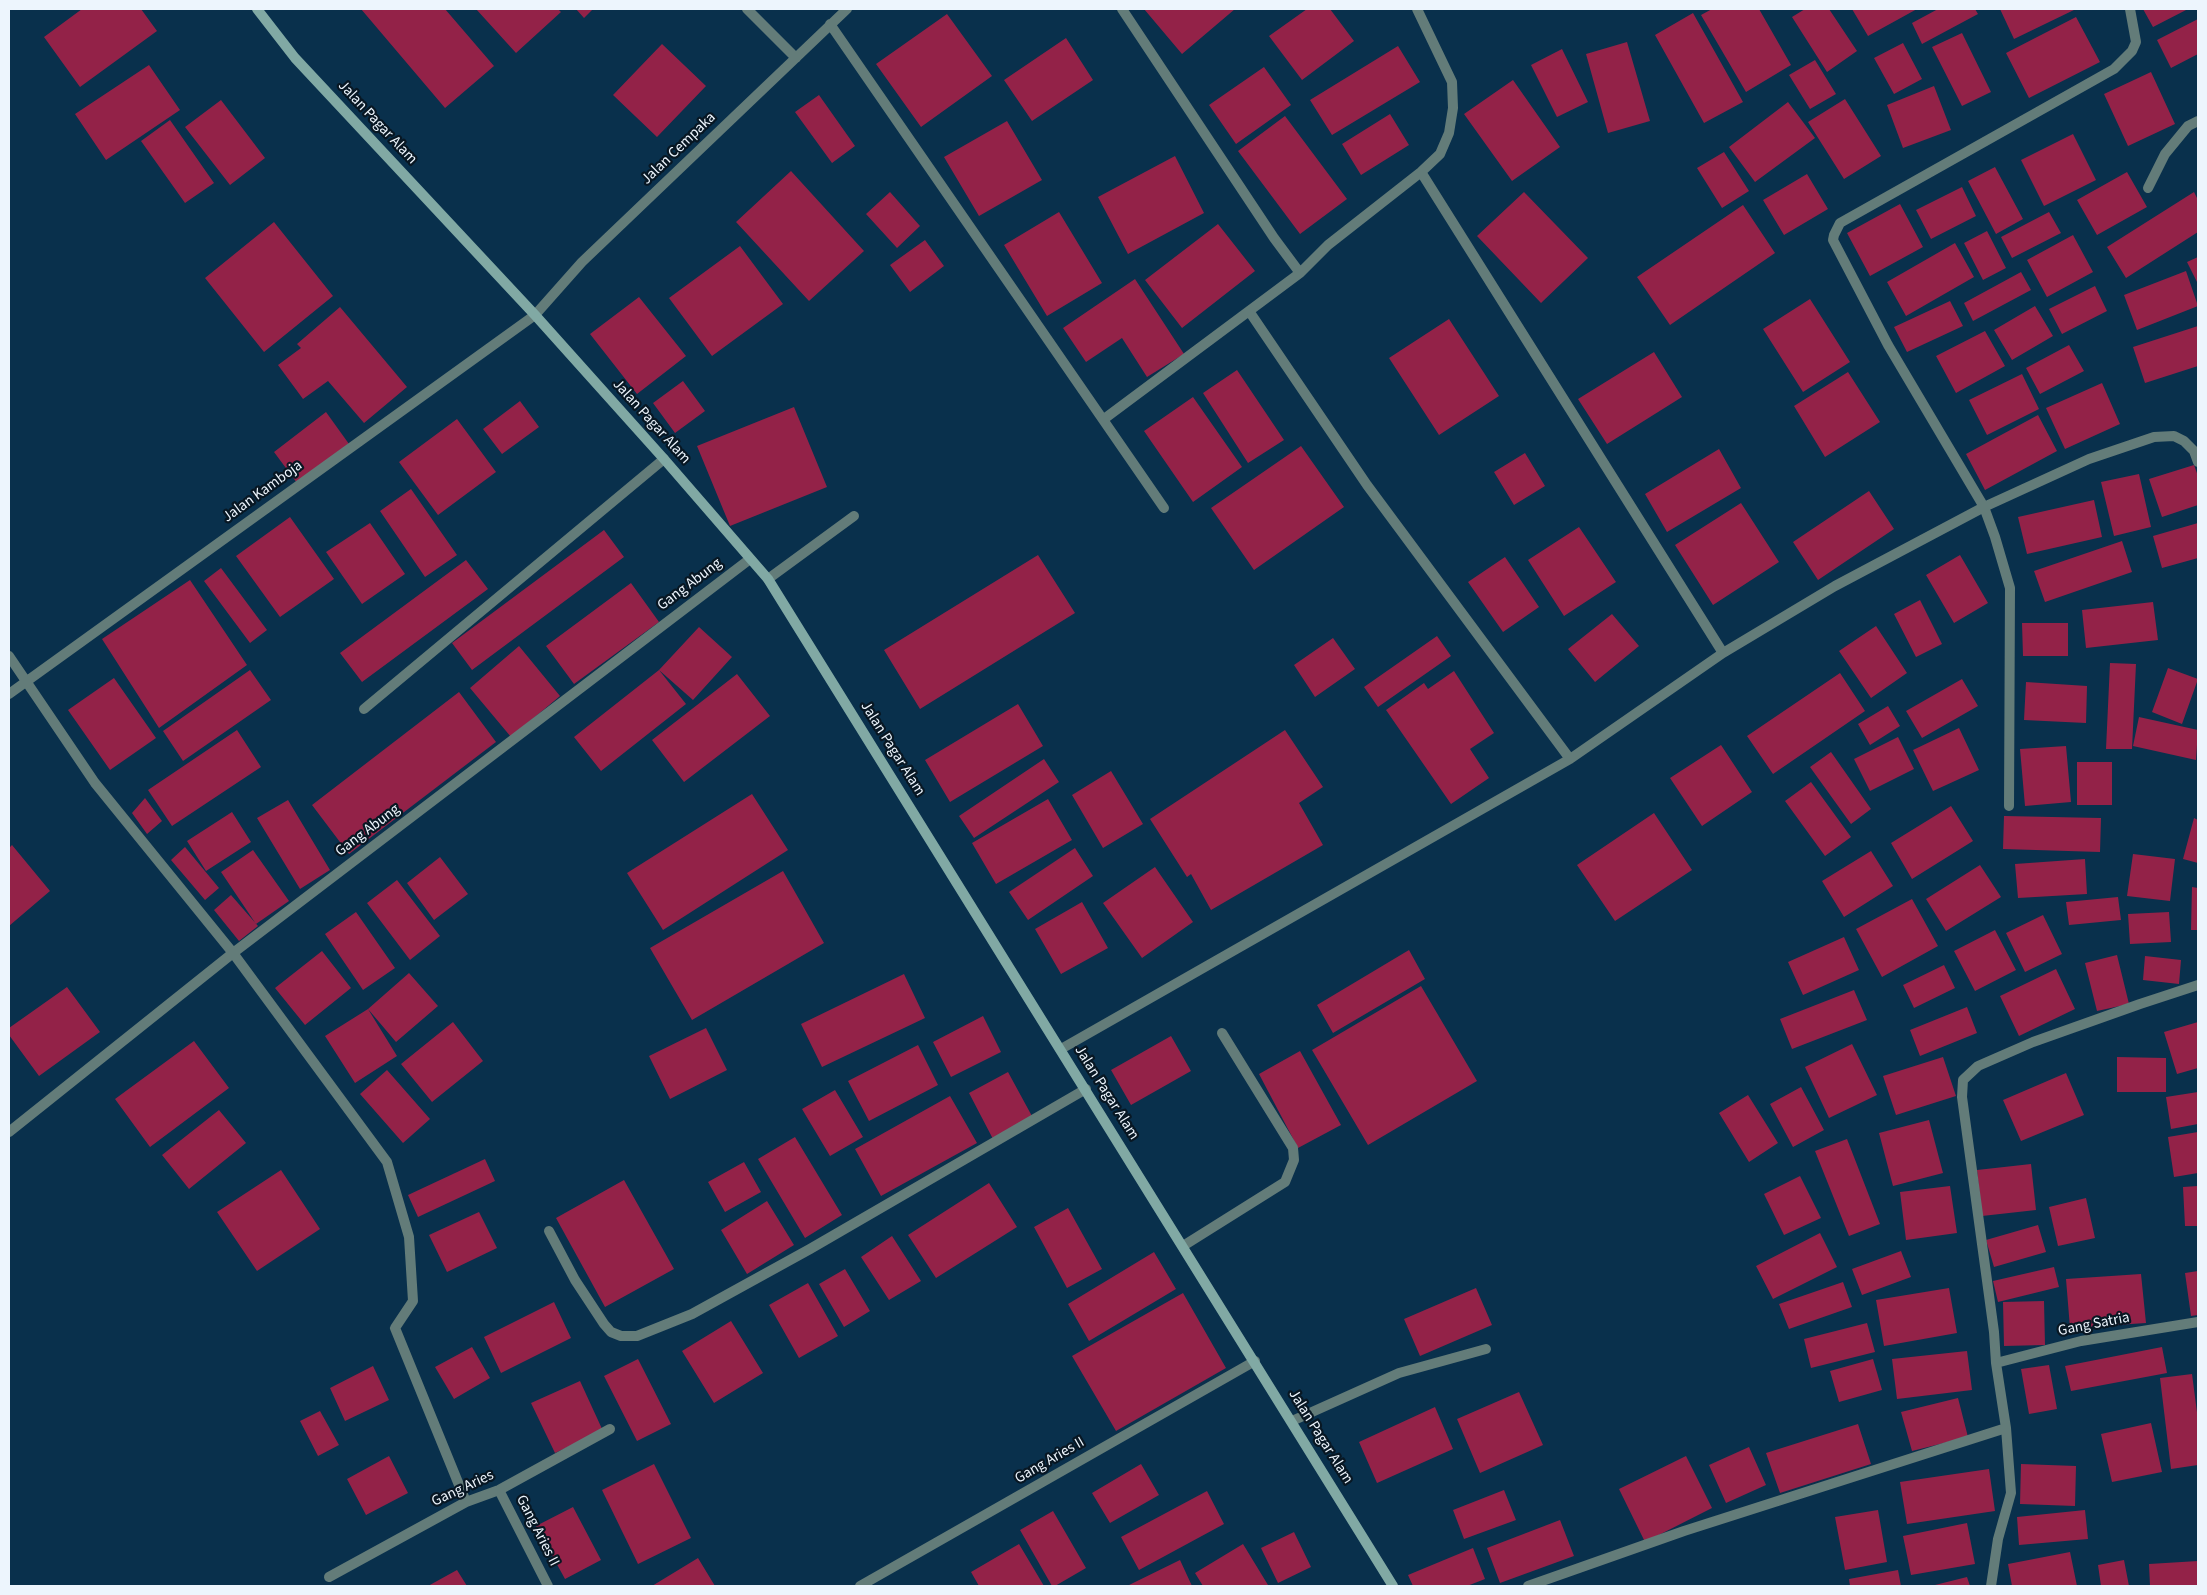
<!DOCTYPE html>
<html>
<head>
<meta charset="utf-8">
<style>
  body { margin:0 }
  #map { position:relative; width:2207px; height:1595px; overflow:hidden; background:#09304c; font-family:"Source Sans 3",sans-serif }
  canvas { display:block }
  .frame { position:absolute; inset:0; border:10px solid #edf5fd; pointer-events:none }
</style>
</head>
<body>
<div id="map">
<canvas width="2207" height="1595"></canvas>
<div class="frame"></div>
</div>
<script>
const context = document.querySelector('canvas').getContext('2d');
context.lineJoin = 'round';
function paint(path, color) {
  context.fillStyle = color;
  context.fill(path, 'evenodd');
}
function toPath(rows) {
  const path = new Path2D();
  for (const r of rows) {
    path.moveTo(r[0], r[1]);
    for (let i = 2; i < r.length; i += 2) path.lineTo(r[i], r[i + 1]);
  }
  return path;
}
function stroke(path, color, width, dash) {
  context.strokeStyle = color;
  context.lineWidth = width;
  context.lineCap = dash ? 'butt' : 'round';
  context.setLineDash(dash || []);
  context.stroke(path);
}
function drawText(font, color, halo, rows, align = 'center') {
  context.font = font + ' "Source Sans 3",sans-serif';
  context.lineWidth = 4.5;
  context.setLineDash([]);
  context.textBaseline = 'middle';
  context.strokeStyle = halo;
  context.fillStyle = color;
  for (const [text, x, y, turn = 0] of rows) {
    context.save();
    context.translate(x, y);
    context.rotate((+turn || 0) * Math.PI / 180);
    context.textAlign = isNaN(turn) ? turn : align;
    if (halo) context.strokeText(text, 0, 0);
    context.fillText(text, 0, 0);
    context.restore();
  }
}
paint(toPath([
  [82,9,141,9,157,31,80,87,44,37],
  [361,9,445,9,494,66,445,108],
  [476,9,558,9,561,12,516,53],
  [576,9,593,9,584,18],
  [1144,9,1235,9,1182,54],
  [1307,9,1330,9,1354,41,1302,80,1269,36],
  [1712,9,1759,9,1791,65,1746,92,1701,15],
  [1805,9,1829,9,1857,51,1827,72,1792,17],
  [1852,9,1917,9,1868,36],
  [1938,9,1975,9,1978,14,1922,44,1912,23],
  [2000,9,2076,9,2014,39],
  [2143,9,2188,9,2153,27],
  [1693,13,1743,102,1704,123,1655,35],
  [947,14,992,76,921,127,876,64],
  [2076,17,2100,62,2029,98,2006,53],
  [2198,19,2198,54,2171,68,2157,40],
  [1962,33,1991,92,1962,106,1932,47],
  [1066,38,1093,80,1032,121,1004,80],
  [1627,42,1650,121,1608,133,1586,54],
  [1903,43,1922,79,1894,94,1874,58],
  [662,44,706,86,657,137,613,95],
  [1398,46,1420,82,1332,135,1310,100],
  [1562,49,1588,102,1557,117,1531,65],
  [1815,60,1836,94,1810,109,1789,75],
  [149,65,180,110,106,160,75,114],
  [1264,67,1291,105,1236,144,1209,105],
  [2151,72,2175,124,2128,146,2104,94],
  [1513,80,1560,147,1512,181,1464,114],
  [1934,86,1951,130,1903,148,1887,105],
  [819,95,855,146,832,163,795,112],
  [1845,99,1881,156,1844,179,1808,122],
  [221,100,265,158,230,185,185,127],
  [1788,102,1815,138,1755,182,1729,147],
  [1390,114,1409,145,1361,175,1342,144],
  [1285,116,1347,199,1300,234,1238,151],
  [170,120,214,183,185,203,141,141],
  [1007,121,1042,180,979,216,944,157],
  [2073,134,2096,180,2044,206,2021,160],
  [1724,152,1749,191,1722,208,1697,168],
  [1175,156,1204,213,1128,254,1098,197],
  [1995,167,2023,219,1996,234,1968,181],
  [791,171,864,251,809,301,736,222],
  [2127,172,2147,207,2097,235,2077,200],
  [1807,174,1828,209,1784,235,1763,200],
  [1962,187,1976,216,1931,239,1916,210],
  [890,192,920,226,897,248,866,214],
  [1524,192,1588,258,1541,303,1477,236],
  [2194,192,2198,200,2198,232,2126,278,2107,247],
  [1900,204,1923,247,1870,276,1847,233],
  [1743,205,1775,253,1670,325,1637,277],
  [1059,212,1102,283,1047,316,1004,245],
  [2049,212,2061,233,2012,258,2001,237],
  [274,222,333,296,264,352,205,278],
  [1218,224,1255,271,1182,328,1145,280],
  [1987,231,2006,268,1983,280,1964,243],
  [2073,235,2093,272,2047,297,2027,260],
  [925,240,944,266,910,292,890,265],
  [1955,243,1974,277,1906,316,1887,282],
  [740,246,783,304,712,356,669,298],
  [2198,257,2198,284,2187,262],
  [2186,271,2198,306,2137,330,2124,295],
  [2021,272,2031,290,1973,321,1964,303],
  [1135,279,1184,354,1147,377,1122,338,1086,362,1063,328],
  [2095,286,2107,311,2062,334,2049,309],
  [639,297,686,356,637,394,590,334],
  [1810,299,1850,362,1803,392,1763,329],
  [1950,301,1963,326,1907,352,1894,327],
  [2035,306,2053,336,2012,360,1994,330],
  [340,307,407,387,364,423,328,381,303,399,278,365,301,348,297,344],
  [1449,319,1499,396,1439,435,1389,358],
  [2198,326,2198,366,2145,383,2133,347],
  [1985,331,2005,366,1956,393,1936,356],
  [2069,345,2084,371,2040,394,2026,368],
  [1654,352,1682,397,1607,444,1578,399],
  [1237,370,1284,440,1248,463,1203,393],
  [1848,372,1880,422,1825,457,1794,406],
  [2022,374,2039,409,1987,435,1969,400],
  [683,381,705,411,675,433,653,403],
  [2102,383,2120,424,2065,449,2046,408],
  [1193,397,1242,467,1193,502,1144,431],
  [520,401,539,427,502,454,483,429],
  [794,407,827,487,730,526,697,446],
  [326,412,349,444,297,483,274,452],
  [2038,415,2057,451,1985,490,1966,454],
  [457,419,496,472,438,515,399,462],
  [1301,446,1344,507,1254,570,1211,508],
  [1719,449,1741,488,1667,532,1645,494],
  [1525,453,1545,486,1514,505,1494,472],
  [2194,465,2198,476,2198,505,2162,517,2149,479],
  [2139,474,2151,527,2114,536,2101,482],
  [411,489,457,555,425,577,380,511],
  [1869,491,1894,529,1818,580,1793,542],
  [2094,500,2102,537,2027,554,2018,517],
  [1741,503,1779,562,1713,605,1675,545],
  [290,517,334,579,280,617,236,556],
  [370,523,405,574,362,604,326,552],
  [2198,523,2198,558,2162,568,2153,536],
  [1579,527,1616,582,1564,616,1528,560],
  [604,530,624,557,472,670,452,643],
  [2122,541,2132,572,2045,602,2034,571],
  [1038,555,1075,613,920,709,884,650],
  [1960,555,1988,603,1954,623,1926,575],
  [1505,557,1539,607,1503,632,1468,582],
  [466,560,488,589,362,682,340,653],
  [221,568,267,630,250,643,204,581],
  [190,580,247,665,159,728,102,639],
  [631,583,659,622,574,684,546,646],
  [1920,600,1942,644,1916,657,1894,614],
  [2153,602,2158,640,2086,648,2082,610],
  [1612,614,1639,646,1595,682,1568,649],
  [2022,623,2068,623,2068,656,2023,656],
  [1876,626,1907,673,1871,698,1839,651],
  [699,627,732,657,693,700,659,670],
  [1437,636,1451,656,1378,707,1364,687],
  [1333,638,1355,669,1315,697,1294,665],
  [519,646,560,696,511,737,470,688],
  [2110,663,2136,664,2132,749,2106,749],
  [2168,668,2198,679,2182,724,2152,712],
  [250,670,271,700,183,761,163,731],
  [659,670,686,704,601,771,574,737],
  [1454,671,1494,733,1470,749,1489,778,1451,804,1386,710,1424,683,1428,689],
  [1840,673,1865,711,1773,774,1747,736],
  [737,674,770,716,684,782,652,740],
  [114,678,156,738,110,770,68,710],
  [1962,679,1978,706,1922,738,1906,711],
  [2026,682,2087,686,2086,723,2024,720],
  [459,692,496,742,349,854,312,805],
  [1018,704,1043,746,950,802,925,760],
  [1888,706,1900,726,1870,745,1858,724],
  [2139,717,2198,730,2196,760,2133,746],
  [1959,728,1979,770,1933,791,1913,750],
  [237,730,261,767,172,826,148,790],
  [1285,730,1323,787,1299,803,1323,845,1211,910,1191,874,1187,877,1150,819],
  [1898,737,1914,769,1870,791,1854,759],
  [1721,745,1752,792,1702,826,1670,778],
  [2066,746,2071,802,2025,806,2020,749],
  [1831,752,1871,809,1851,824,1810,767],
  [1044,759,1059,782,974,838,959,816],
  [2077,762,2112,762,2112,805,2077,805],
  [1111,771,1143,824,1103,848,1072,795],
  [1811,782,1851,837,1825,856,1785,801],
  [752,794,788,850,663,930,627,873],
  [145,798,162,821,147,834,132,813],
  [1048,799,1072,840,996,884,972,843],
  [288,800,330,870,300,889,257,818],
  [1951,806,1973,841,1912,879,1891,843],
  [232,812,251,842,206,871,187,841],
  [1654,813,1692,870,1615,921,1577,865],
  [2004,816,2101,818,2100,852,2003,849],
  [2194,818,2198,820,2198,863,2183,859],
  [12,845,50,891,9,926,9,848],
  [185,847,219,888,205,900,171,860],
  [1075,848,1093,876,1028,920,1009,892],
  [253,850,289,901,256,924,221,872],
  [1871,851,1893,886,1844,917,1822,881],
  [2133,854,2175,859,2170,901,2127,896],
  [440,857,468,894,434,920,407,883],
  [2085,859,2087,894,2018,898,2015,864],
  [1980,865,2001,897,1946,931,1926,899],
  [1155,867,1193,922,1142,958,1103,903],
  [783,871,824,943,692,1020,650,948],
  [397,880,440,936,410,960,367,903],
  [2192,887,2198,888,2198,930,2191,930],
  [231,895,258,926,239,941,214,910],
  [2118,897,2121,920,2069,925,2066,902],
  [1912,899,1938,946,1882,977,1856,929],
  [1082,902,1108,948,1061,974,1035,929],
  [356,912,395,968,363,990,325,934],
  [2169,912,2171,942,2130,944,2128,914],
  [2043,915,2062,954,2025,972,2006,933],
  [1995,930,2016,970,1975,991,1954,951],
  [1844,937,1859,970,1803,995,1788,962],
  [1409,950,1425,979,1333,1033,1317,1005],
  [322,951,351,988,305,1025,275,988],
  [2117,955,2129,1004,2097,1011,2085,963],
  [2145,956,2181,960,2179,984,2143,980],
  [1944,965,1955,988,1914,1008,1903,985],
  [2056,969,2075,1009,2019,1036,2000,996],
  [409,973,438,1006,396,1042,368,1009,397,1056,355,1083,325,1036,368,1009],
  [904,974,925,1018,822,1067,801,1024],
  [1421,986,1477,1081,1368,1145,1312,1050],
  [67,987,100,1032,39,1076,9,1035,9,1028],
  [1854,990,1867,1020,1792,1049,1780,1019],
  [1967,1007,1977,1033,1920,1056,1910,1030],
  [983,1016,1001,1052,951,1077,933,1042],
  [453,1022,483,1061,432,1102,401,1064],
  [2198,1022,2198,1068,2177,1074,2164,1032],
  [706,1028,727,1070,670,1099,649,1056],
  [1171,1036,1191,1071,1131,1105,1111,1070],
  [194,1041,229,1088,150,1147,115,1099],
  [1852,1044,1877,1095,1829,1118,1805,1067],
  [918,1045,938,1085,869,1121,848,1081],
  [1300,1051,1341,1125,1298,1148,1259,1074],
  [1943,1057,1956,1096,1896,1115,1883,1076],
  [2117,1057,2166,1058,2166,1092,2117,1092],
  [387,1070,430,1119,403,1143,360,1094],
  [1008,1072,1033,1118,993,1139,969,1093],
  [2066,1073,2084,1115,2021,1141,2003,1100],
  [1801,1087,1824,1130,1793,1147,1770,1104],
  [835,1090,863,1137,830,1156,802,1109],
  [2198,1092,2198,1124,2171,1129,2166,1097],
  [1748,1095,1778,1143,1749,1162,1719,1113],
  [950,1096,977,1143,881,1196,855,1149],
  [219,1110,246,1143,189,1189,162,1155],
  [1929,1120,1943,1173,1893,1186,1879,1133],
  [2198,1132,2198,1173,2174,1177,2168,1137],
  [795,1137,842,1215,805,1238,758,1159],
  [1847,1139,1880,1224,1849,1236,1815,1151],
  [485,1159,495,1181,418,1217,408,1195],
  [744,1162,761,1192,725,1212,708,1182],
  [2031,1164,2036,1210,1982,1216,1977,1170],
  [281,1170,320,1229,257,1271,217,1212],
  [1800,1176,1821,1218,1784,1235,1764,1194],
  [624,1180,674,1269,605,1307,556,1218],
  [989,1183,1017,1227,936,1278,908,1235],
  [1950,1186,1957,1233,1906,1240,1900,1192],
  [2198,1186,2198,1226,2185,1226,2183,1187],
  [2086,1198,2095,1238,2058,1246,2049,1207],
  [767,1201,794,1245,747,1274,721,1230],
  [1068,1208,1102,1269,1067,1288,1034,1227],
  [479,1212,497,1248,447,1272,429,1235],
  [2038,1225,2046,1252,1994,1267,1986,1240],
  [1820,1233,1837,1267,1773,1299,1756,1266],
  [892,1236,921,1281,889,1300,861,1257],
  [1901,1251,1911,1277,1862,1295,1852,1269],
  [1154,1252,1176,1289,1089,1341,1068,1304],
  [2054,1267,2059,1287,1998,1302,1993,1281],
  [845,1269,870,1311,844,1327,819,1284],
  [2198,1271,2198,1315,2191,1316,2185,1273],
  [2141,1274,2146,1323,2070,1328,2066,1279],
  [1843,1282,1852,1307,1789,1329,1779,1304],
  [808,1283,838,1336,799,1358,769,1305],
  [1476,1288,1492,1325,1420,1356,1404,1319],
  [1949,1288,1957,1333,1884,1346,1876,1300],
  [1183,1293,1226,1368,1116,1431,1072,1356],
  [2044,1301,2045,1345,2004,1346,2003,1302],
  [554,1302,571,1338,501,1373,484,1337],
  [731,1321,763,1373,714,1403,682,1351],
  [1867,1323,1875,1352,1811,1368,1804,1339],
  [472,1347,490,1378,454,1399,435,1367],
  [2162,1347,2167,1373,2071,1391,2065,1366],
  [1967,1351,1972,1390,1897,1399,1892,1359],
  [638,1359,671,1424,637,1441,604,1376],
  [1873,1359,1882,1390,1839,1402,1830,1371],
  [2049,1365,2057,1409,2029,1414,2021,1369],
  [373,1366,389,1400,345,1421,330,1388],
  [2192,1374,2198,1420,2198,1465,2171,1469,2160,1378],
  [580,1381,603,1431,555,1453,531,1403],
  [1519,1392,1543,1445,1480,1473,1457,1419],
  [1958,1398,1968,1437,1912,1451,1901,1412],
  [1435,1407,1453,1449,1377,1483,1359,1442],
  [320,1411,339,1445,318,1456,300,1421],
  [2151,1423,2162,1472,2112,1482,2101,1434],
  [1858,1424,1871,1464,1780,1493,1766,1453],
  [1749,1447,1766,1485,1726,1503,1709,1465],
  [389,1456,408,1493,366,1515,347,1479],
  [1686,1456,1712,1508,1645,1542,1619,1489],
  [654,1464,691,1538,638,1564,602,1490],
  [1141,1464,1159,1495,1110,1523,1092,1493],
  [2021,1464,2076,1466,2075,1506,2020,1504],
  [1989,1469,1995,1511,1907,1524,1900,1482],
  [1504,1490,1516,1520,1464,1539,1453,1510],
  [1207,1491,1224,1524,1139,1570,1121,1537],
  [573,1507,601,1560,565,1579,536,1526],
  [1878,1510,1887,1562,1845,1570,1835,1517],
  [2085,1510,2088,1539,2019,1545,2017,1517],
  [1053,1511,1086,1568,1055,1586,1052,1586,1020,1530],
  [1560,1520,1574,1556,1500,1583,1487,1548],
  [1967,1523,1975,1564,1911,1575,1903,1536],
  [1294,1532,1311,1567,1278,1583,1261,1548],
  [1019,1544,1044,1586,979,1586,971,1572],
  [1243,1544,1268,1585,1203,1586,1195,1573],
  [1473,1548,1485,1579,1467,1586,1413,1586,1408,1575],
  [2070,1552,2077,1586,2012,1586,2008,1564],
  [698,1558,715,1586,652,1586],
  [1180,1560,1192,1586,1127,1586],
  [2124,1560,2129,1586,2101,1586,2098,1565],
  [2198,1561,2198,1586,2150,1586,2149,1564],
  [457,1570,467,1586,428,1586],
  [1898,1570,1901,1586,1850,1586,1849,1579],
  [1967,1577,1970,1586,1931,1586]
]), '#932248');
stroke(toPath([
  [768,579,854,516],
  [364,709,664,459],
  [1183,1246,1285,1182,1294,1160,1293,1148,1222,1033],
  [1292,1421,1399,1373,1486,1349]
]), '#637c79', 10);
stroke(toPath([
  [747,9,796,58],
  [1122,9,1274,238,1300,273],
  [830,24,1164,508],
  [1421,172,1723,653],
  [2148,188,2165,154,2188,126,2198,121],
  [1249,311,1367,485,1570,759],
  [1104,419,1300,273,1328,245,1421,172,1440,154,1449,133,1453,108,1452,82,1417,9],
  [9,656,95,783,233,953,387,1162,409,1237,413,1301,395,1328,466,1502],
  [9,694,535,315,582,262,847,9],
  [2009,806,2010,588,1995,537,1984,507,1888,345,1833,240,1834,235,1840,223,2114,69,2132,51,2136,42,2130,9],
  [1061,1049,1570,759,1723,653,1835,586,1984,507,2089,459,2154,437,2174,436,2184,441,2194,451,2198,462],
  [9,1132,233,953,750,559],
  [549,1231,575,1280,604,1324,611,1332,621,1336,637,1336,692,1314,810,1249,1086,1089],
  [1996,1363,2081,1341,2198,1322],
  [499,1490,548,1586],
  [329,1577,466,1502,499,1490,610,1429],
  [860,1586,1255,1361],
  [1528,1586,1684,1531,2006,1428],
  [1991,1586,1998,1539,2011,1493,2006,1428,1996,1363,1994,1332,1962,1097,1963,1080,1978,1066,2033,1042,2140,1004,2198,985]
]), '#637c79', 10);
stroke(toPath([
  [257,9,295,58,535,315,664,459,768,579,1393,1586]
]), '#81a9a4', 10);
drawText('15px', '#edf5fd', '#081723', [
  ["Jalan Pagar Alam",377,123,47],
  ["Jalan Cempaka",679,149,-44],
  ["Jalan Pagar Alam",651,422,48],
  ["Jalan Kamboja",263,492,-36],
  ["Gang Abung",690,585,-37],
  ["Jalan Pagar Alam",892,749,58],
  ["Gang Abung",368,831,-37],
  ["Jalan Pagar Alam",1106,1093,58],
  ["Gang Satria",2094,1325,-11],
  ["Jalan Pagar Alam",1320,1437,58],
  ["Gang Aries II",1050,1461,-30],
  ["Gang Aries",463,1489,-25],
  ["Gang Aries II",537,1531,63]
]);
</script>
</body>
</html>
